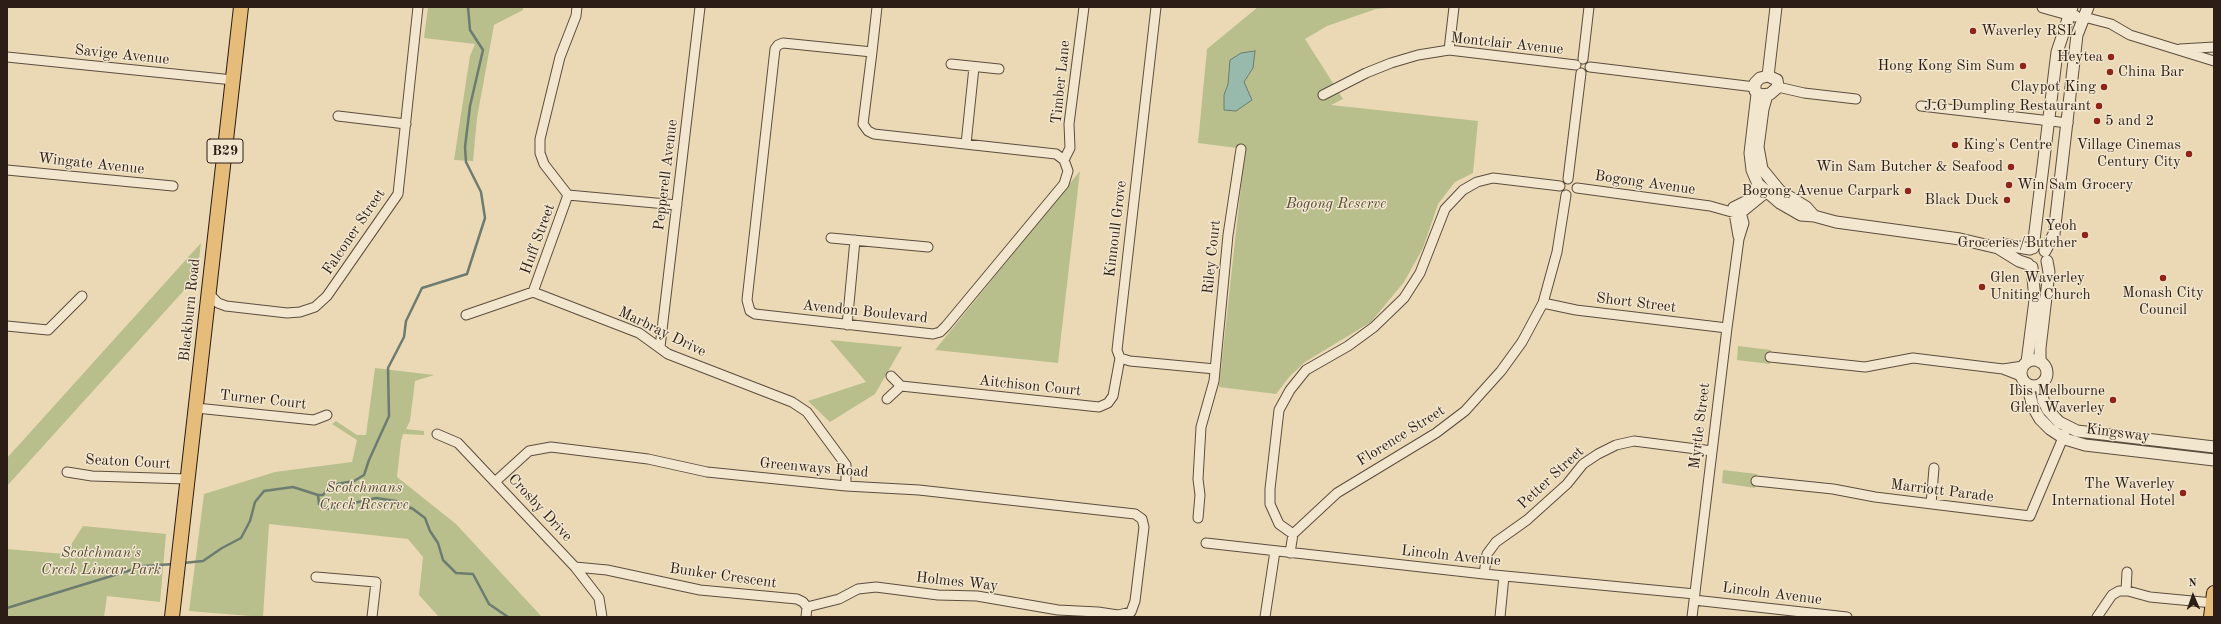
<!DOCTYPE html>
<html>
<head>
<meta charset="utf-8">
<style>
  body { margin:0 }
  #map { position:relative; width:2221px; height:624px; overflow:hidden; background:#ebd9b5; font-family:"Old Standard TT",serif }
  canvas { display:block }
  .frame { position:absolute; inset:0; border:8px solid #2c1e16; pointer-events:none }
  .north { position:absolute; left:2173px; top:576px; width:40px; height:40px; -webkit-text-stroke:3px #f2e6cf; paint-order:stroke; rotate:358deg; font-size:11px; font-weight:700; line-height:16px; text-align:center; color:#2c1e16 }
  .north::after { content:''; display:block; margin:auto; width:14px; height:18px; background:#2c1e16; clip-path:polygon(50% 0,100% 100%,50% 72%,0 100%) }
</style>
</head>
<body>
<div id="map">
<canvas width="2221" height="624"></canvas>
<div class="frame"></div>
<div class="north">N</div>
</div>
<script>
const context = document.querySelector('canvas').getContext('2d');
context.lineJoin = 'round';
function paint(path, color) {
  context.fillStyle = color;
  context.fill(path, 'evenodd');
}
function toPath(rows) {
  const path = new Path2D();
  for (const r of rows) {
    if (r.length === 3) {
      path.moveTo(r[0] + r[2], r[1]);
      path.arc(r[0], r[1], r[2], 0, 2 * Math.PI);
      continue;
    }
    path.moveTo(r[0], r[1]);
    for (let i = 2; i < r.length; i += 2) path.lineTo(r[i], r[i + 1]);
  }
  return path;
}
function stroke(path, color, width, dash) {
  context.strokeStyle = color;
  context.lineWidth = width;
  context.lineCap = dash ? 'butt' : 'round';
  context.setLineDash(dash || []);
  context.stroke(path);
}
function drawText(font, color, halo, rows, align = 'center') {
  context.font = font + ' "Old Standard TT",serif';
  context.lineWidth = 3;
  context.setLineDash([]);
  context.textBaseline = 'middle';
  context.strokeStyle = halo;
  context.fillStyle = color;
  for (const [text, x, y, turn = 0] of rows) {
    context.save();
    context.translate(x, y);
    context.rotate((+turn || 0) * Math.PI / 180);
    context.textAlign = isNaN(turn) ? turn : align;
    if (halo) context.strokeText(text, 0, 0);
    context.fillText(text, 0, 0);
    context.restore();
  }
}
paint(toPath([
  [428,7,523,7,523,10,494,25,477,118,473,161,454,160,470,56,475,44,424,38],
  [1258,7,1400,7,1376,9,1327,26,1305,39,1343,99,1331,105,1478,121,1473,173,1455,182,1438,204,1423,248,1404,282,1371,322,1305,362,1290,376,1276,394,1219,387,1245,149,1198,143,1207,49],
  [1080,171,1058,363,935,350],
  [201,243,197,276,7,486,7,458],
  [830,340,902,347,875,394,830,422,808,401,866,382],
  [1738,346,1771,350,1770,364,1737,360],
  [375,368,434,375,415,381,410,421,406,429,424,431,424,435,403,434,401,441,397,477,456,524,542,617,439,617,419,595,423,557,408,539,269,524,263,617,189,611,204,494,275,472,352,462,357,440,332,424,336,421,357,435,366,435],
  [1723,470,1757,474,1755,488,1722,483],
  [83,526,166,534,160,602,107,596,104,617,7,617,7,549,65,554]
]), '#b8bf8c');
const water = toPath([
  [1255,51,1253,68,1244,82,1252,100,1236,111,1224,110,1224,95,1228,84,1230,60,1241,53,1255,51]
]);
paint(water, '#98baac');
stroke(water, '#6d7c70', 1);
stroke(toPath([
  [318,495,319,504,328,509,376,498,396,501,413,509,425,518,430,531,438,543,443,560,456,573,473,574,489,604,508,617],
  [183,563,203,561,222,548,241,538,250,521,255,502,264,491,293,487,318,495,323,495,331,485,354,481,364,475,369,460,389,416,388,368,404,337,406,321,422,288,467,274,485,218,481,192,466,162,465,147,470,106,483,50,470,30,468,7],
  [7,608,144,566,174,564]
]), '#6d7c70', 2.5);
const minor = toPath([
  [577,7,576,16,560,57,540,139,540,153,544,164,568,195,677,205],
  [1156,7,1117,350,1120,358,1130,361,1215,369],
  [2084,17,2111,24,2130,35,2214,61],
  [2180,49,2214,47],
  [1449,50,1454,7],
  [872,52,783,43,778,45,775,49,747,300,750,311,755,314,933,334,940,332,946,326,1064,184,1068,171,1064,160,1056,154,874,134,868,131,863,124,872,52,877,7],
  [7,57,233,80],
  [1583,59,1589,7],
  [951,64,999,69],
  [1590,67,1755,87],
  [1778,87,1804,93,1856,99],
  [1323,95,1366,73,1391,63,1418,55,1449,50,1576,65],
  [1921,106,2068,123],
  [338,116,406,124],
  [966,144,974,67],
  [1064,160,1070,148,1069,124,1084,7],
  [7,170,173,186],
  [1568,179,1581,73],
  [1577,188,1710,206,1735,213,1744,211,1766,193],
  [1733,207,1747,200,1758,184],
  [1733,207,1738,236],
  [831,238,928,247],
  [533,292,568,195],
  [209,294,218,303,226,306,287,313,300,312,315,307,327,296,398,194,418,7],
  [1543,303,1576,310,1727,328],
  [466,315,533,292,639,333,668,354,792,402,807,412,846,465,846,486],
  [847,325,855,240],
  [7,326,48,330,82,296],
  [660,347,700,7],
  [1770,357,1865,367,1913,358,2003,369,2021,376],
  [2003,369,2023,366],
  [901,386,1099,407,1108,403,1113,396,1120,358],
  [887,399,901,386,891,376],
  [196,408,314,420,327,415],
  [437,434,458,443,575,567,599,598,602,617],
  [67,472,92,476,187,479],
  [496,481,529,451,551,447,648,459,707,472,846,486,919,490,1135,514,1142,519,1144,527,1135,601,1131,612,1118,615,1098,612,1058,610,977,596,938,595,876,587,858,589,839,599,807,607],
  [1756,481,1833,489,1875,497,2030,516,2065,433],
  [1931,504,1934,468],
  [1198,518,1200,495,1198,479,1201,427,1214,381,1228,235,1241,149],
  [1293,534,1337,493,1436,433,1465,411,1501,371,1522,342,1543,303,1557,252,1566,195],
  [1206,543,1484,574,1695,594],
  [1290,553,1293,534,1279,524,1270,504,1270,489,1279,410,1290,390,1306,370,1348,346,1374,327,1404,298,1420,273,1445,209,1463,190,1477,182,1493,178,1560,186],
  [575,567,607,570,700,590,797,599,803,602,807,607,806,617],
  [1484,574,1487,554,1496,542,1527,520,1567,484,1583,464,1598,454,1616,445,1634,441,1712,451],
  [316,577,376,582,372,617],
  [2126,591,2127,572],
  [1694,600,1847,617],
  [1265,617,1275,551],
  [1500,617,1504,576],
  [1692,617,1727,328,1739,239,1744,223,1739,206],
  [2097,617,2112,595,2119,591,2128,591,2150,597,2213,603]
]);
const tertiary = toPath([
  [2043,7,2075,16],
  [1768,76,1776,7],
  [1768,76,1777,80,1778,87,1770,94,1760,95,1755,91,1755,83,1760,78,1768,76],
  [1757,94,1750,153,1752,170,1758,184,1780,203,1801,215,1814,216,1836,222,1960,239,1998,248,2019,261,2028,264],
  [1767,95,1763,109,1758,147,1762,169,1780,191,1806,207,1814,216],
  [1998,248,2007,245,2030,249],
  [2033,248,2057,52,2072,7],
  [2045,251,2054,234,2055,225,2077,35,2088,7],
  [2034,373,13],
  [2027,362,2035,300,2032,267],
  [2040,362,2040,348,2049,272,2047,261],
  [2027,384,2033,407,2040,419,2050,429,2065,439,2085,445,2214,460],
  [2041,384,2043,400,2048,410,2059,422,2077,431,2214,447]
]);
const primary = toPath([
  [172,617,241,7]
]);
const trunk = toPath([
  [2211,617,2214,593]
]);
stroke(minor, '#5c4d3e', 11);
stroke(tertiary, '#5c4d3e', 13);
stroke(primary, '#2c1e16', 16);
stroke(trunk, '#2c1e16', 16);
stroke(minor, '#f2e6cf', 9);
stroke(tertiary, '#f2e6cf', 11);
stroke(primary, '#e6bc7a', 14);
stroke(trunk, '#e6bc7a', 14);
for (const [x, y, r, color] of [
  [1973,31,4,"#8f2418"],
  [2111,57,4,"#8f2418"],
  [2023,66,4,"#8f2418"],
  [2110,72,4,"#8f2418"],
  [2104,87,4,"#8f2418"],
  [2099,106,4,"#8f2418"],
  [2097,121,4,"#8f2418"],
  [1955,145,4,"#8f2418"],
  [2189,154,4,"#8f2418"],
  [2011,167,4,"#8f2418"],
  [2009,185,4,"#8f2418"],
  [1908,191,4,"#8f2418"],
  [2007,200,4,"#8f2418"],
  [2085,235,4,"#8f2418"],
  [2163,278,4,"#8f2418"],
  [1982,287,4,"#8f2418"],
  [2113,400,4,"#8f2418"],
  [2183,493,4,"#8f2418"]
]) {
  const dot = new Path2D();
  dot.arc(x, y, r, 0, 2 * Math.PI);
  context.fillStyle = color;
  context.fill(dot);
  stroke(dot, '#f2e6cf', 1.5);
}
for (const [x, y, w] of [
  [225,151,36]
]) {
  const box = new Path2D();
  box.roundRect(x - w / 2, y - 12, w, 24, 3);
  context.fillStyle = '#f2e6cf';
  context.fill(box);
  stroke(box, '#2c1e16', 1);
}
drawText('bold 14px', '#2c1e16', null, [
  ["B29",225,151]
]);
drawText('15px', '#2c1e16', '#f2e6cf', [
  ["Waverley RSL",1981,31,"left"],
  ["Heytea",2103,57],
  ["Hong Kong Sim Sum",2015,66],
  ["China Bar",2118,72,"left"],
  ["Claypot King",2096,87],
  ["J.G Dumpling Restaurant",2091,106],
  ["5 and 2",2105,121,"left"],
  ["King's Centre",1963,145,"left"],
  ["Village Cinemas",2181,145],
  ["Century City",2181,162],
  ["Win Sam Butcher & Seafood",2003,167],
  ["Win Sam Grocery",2017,185,"left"],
  ["Bogong Avenue Carpark",1900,191],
  ["Black Duck",1999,200],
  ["Yeoh",2077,226],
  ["Groceries/Butcher",2077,243],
  ["Glen Waverley",1990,278,"left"],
  ["Uniting Church",1990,295,"left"],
  ["Monash City",2163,293,"center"],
  ["Council",2163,310,"center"],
  ["Ibis Melbourne",2105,391],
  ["Glen Waverley",2105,408],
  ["The Waverley",2175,484],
  ["International Hotel",2175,501]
], 'right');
drawText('15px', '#2c1e16', '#f2e6cf', [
  ["Montclair Avenue",1507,44,6],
  ["Savige Avenue",122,55,6],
  ["Timber Lane",1061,82,-84],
  ["Wingate Avenue",91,164,6],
  ["Pepperell Avenue",666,175,-83],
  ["Bogong Avenue",1645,183,8],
  ["Kinnoull Grove",1116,229,-83],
  ["Falconer Street",354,232,-56],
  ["Huff Street",538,239,-70],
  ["Riley Court",1212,257,-84],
  ["Short Street",1636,303,7],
  ["Blackburn Road",190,310,-84],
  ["Avendon Boulevard",865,312,6],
  ["Marbray Drive",662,332,26],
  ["Aitchison Court",1030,386,6],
  ["Turner Court",263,400,6],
  ["Myrtle Street",1700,426,-83],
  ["Kingsway",2118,433,7],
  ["Florence Street",1401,436,-32],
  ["Seaton Court",128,462,3],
  ["Greenways Road",814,468,5],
  ["Petter Street",1551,478,-43],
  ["Marriott Parade",1942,491,7],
  ["Crosby Drive",540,508,47],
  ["Lincoln Avenue",1451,556,6],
  ["Bunker Crescent",723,576,8],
  ["Holmes Way",957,582,6],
  ["Lincoln Avenue",1772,594,7]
]);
drawText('italic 15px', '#564e39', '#f2e6cf', [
  ["Bogong Reserve",1336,204],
  ["Scotchmans",364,488],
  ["Creek Reserve",364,505],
  ["Scotchman's",101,553],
  ["Creek Linear Park",101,570]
]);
</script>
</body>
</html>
